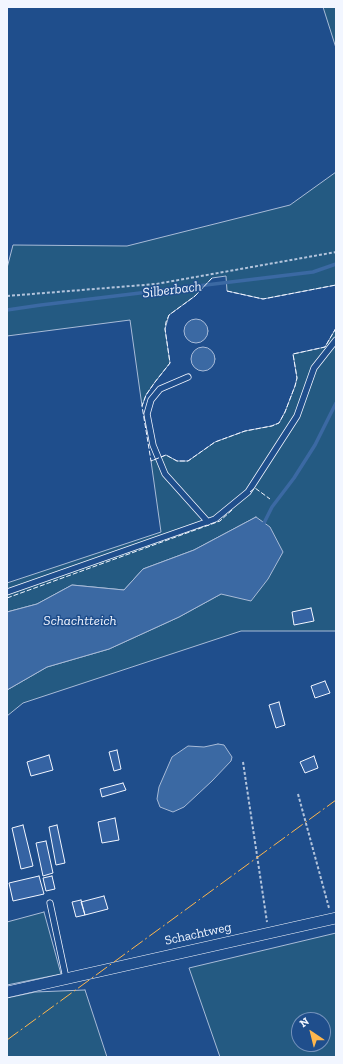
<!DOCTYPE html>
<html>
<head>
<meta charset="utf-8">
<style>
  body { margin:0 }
  #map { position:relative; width:343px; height:1064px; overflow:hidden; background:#1f4e8c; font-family:"Zilla Slab",serif }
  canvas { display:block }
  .frame { position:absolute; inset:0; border:8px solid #f2f6ff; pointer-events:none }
  .north { position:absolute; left:291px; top:1012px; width:40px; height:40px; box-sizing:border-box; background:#1f4e8c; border:1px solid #7391ba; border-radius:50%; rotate:325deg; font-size:11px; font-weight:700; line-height:16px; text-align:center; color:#f2f6ff }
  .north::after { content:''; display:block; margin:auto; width:14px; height:18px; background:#ffb74d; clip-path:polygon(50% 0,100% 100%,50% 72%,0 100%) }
</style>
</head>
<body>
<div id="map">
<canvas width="343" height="1064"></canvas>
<div class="frame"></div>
<div class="north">N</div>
</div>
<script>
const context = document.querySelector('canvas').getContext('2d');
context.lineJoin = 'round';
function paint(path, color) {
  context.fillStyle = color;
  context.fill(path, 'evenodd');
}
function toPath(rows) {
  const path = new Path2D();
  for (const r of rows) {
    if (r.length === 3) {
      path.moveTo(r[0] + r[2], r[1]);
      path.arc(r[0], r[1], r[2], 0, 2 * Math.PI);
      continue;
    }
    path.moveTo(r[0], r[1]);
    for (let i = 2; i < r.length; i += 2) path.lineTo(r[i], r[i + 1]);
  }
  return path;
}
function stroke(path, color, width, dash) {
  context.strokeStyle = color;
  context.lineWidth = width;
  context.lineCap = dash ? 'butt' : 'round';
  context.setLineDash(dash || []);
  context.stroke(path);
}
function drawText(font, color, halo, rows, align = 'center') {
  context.font = font + ' "Zilla Slab",serif';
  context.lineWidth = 3;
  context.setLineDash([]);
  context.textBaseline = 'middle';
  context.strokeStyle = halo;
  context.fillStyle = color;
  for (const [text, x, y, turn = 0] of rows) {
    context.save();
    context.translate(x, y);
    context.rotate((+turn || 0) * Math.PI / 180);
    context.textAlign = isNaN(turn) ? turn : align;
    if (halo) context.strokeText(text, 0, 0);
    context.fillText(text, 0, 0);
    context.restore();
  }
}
const green = toPath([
  [323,7,336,7,336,48,323,7],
  [336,172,336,285,263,299,227,291,226,276,212,278,195,296,169,315,165,329,170,363,155,382,146,395,142,406,130,320,7,336,7,268,13,245,127,246,290,205,336,172],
  [336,328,336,631,241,631,23,703,7,716,7,690,47,667,109,649,179,617,221,594,256,517,194,550,143,569,124,590,72,585,37,604,7,612,7,583,161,532,151,461,166,455,177,461,188,461,215,442,245,431,271,426,279,423,285,412,295,386,297,378,293,354,325,347,336,328],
  [44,912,61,974,7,985,7,922,44,912],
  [336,933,336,1057,220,1057,189,968,336,933],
  [299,1020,323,1020,323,1044,299,1044,299,1020],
  [85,990,107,1057,7,1057,7,998,35,992,85,990]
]);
paint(green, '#245a82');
stroke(green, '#a8bbd7', 1);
const water = toPath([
  [196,331,12],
  [203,359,12],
  [256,517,270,527,283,552,268,579,251,601,221,594,179,617,109,649,47,667,7,690,7,612,37,604,72,585,124,590,143,569,194,550,256,517],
  [218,744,224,745,232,757,231,761,212,781,184,807,173,812,160,807,157,799,159,787,172,757,188,746,204,747,218,744]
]);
paint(water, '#3b69a3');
stroke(water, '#a8bbd7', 1);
stroke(toPath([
  [7,310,41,305,313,272,336,264],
  [264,523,272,507,294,478,315,445,336,403]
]), '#3b69a3', 3.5);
const building = toPath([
  [311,608,314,621,294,625,292,612,311,608],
  [325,681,330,693,315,698,311,686,325,681],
  [279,702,285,725,276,728,269,705,279,702],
  [117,750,121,769,114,771,109,752,117,750],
  [49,755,53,770,31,776,27,762,49,755],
  [314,756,318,768,305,773,300,762,314,756],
  [123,783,126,790,102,797,100,789,123,783],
  [115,818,119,840,102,843,98,822,115,818],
  [23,825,33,866,21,869,12,828,23,825],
  [57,825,65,863,56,865,49,827,57,825],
  [46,841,53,873,43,876,36,843,46,841],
  [39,876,44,894,13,901,9,883,39,876],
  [52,876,55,889,46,891,43,878,52,876],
  [104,896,108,909,85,915,81,902,104,896],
  [81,900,85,915,76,917,72,902,81,900]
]);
paint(building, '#3563a3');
stroke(building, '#f2f6ff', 1);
const service = toPath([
  [188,377,160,389,151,400,147,414,153,445,165,474,208,522],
  [7,592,215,519,248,492,297,416,314,368,336,340],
  [50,903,66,978]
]);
const minor = toPath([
  [7,992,336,918]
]);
stroke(service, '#f2f6ff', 7);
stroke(minor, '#f2f6ff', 12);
stroke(toPath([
  [7,296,156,284,336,252],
  [243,762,267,922],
  [298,794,329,908]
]), '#b3c4dc', 2, [3, 2]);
stroke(service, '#1f4e8c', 5.5);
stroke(minor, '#1f4e8c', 11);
stroke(toPath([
  [212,278,195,296,169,315,166,322,165,329,170,363,155,382,146,395,142,406,151,461,166,455,177,461,188,461,215,442,245,431,272,426,279,423,285,412,295,386,297,378,293,354,325,347,336,328],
  [227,291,263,299,336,285],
  [250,492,255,488,270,499],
  [7,598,220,521,233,509]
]), '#f2f6ff', 1, [5, 2]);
stroke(toPath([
  [7,1040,336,800]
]), '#ffb74d', 1, [14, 3, 2, 3]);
drawText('13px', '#f2f6ff', '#1f4e8c', [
  ["Schachtweg",198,934,-12]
]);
drawText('italic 14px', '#f2f6ff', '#1f4e8c', [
  ["Silberbach",172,290,-7],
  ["Schachtteich",80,621]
]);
</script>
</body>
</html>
